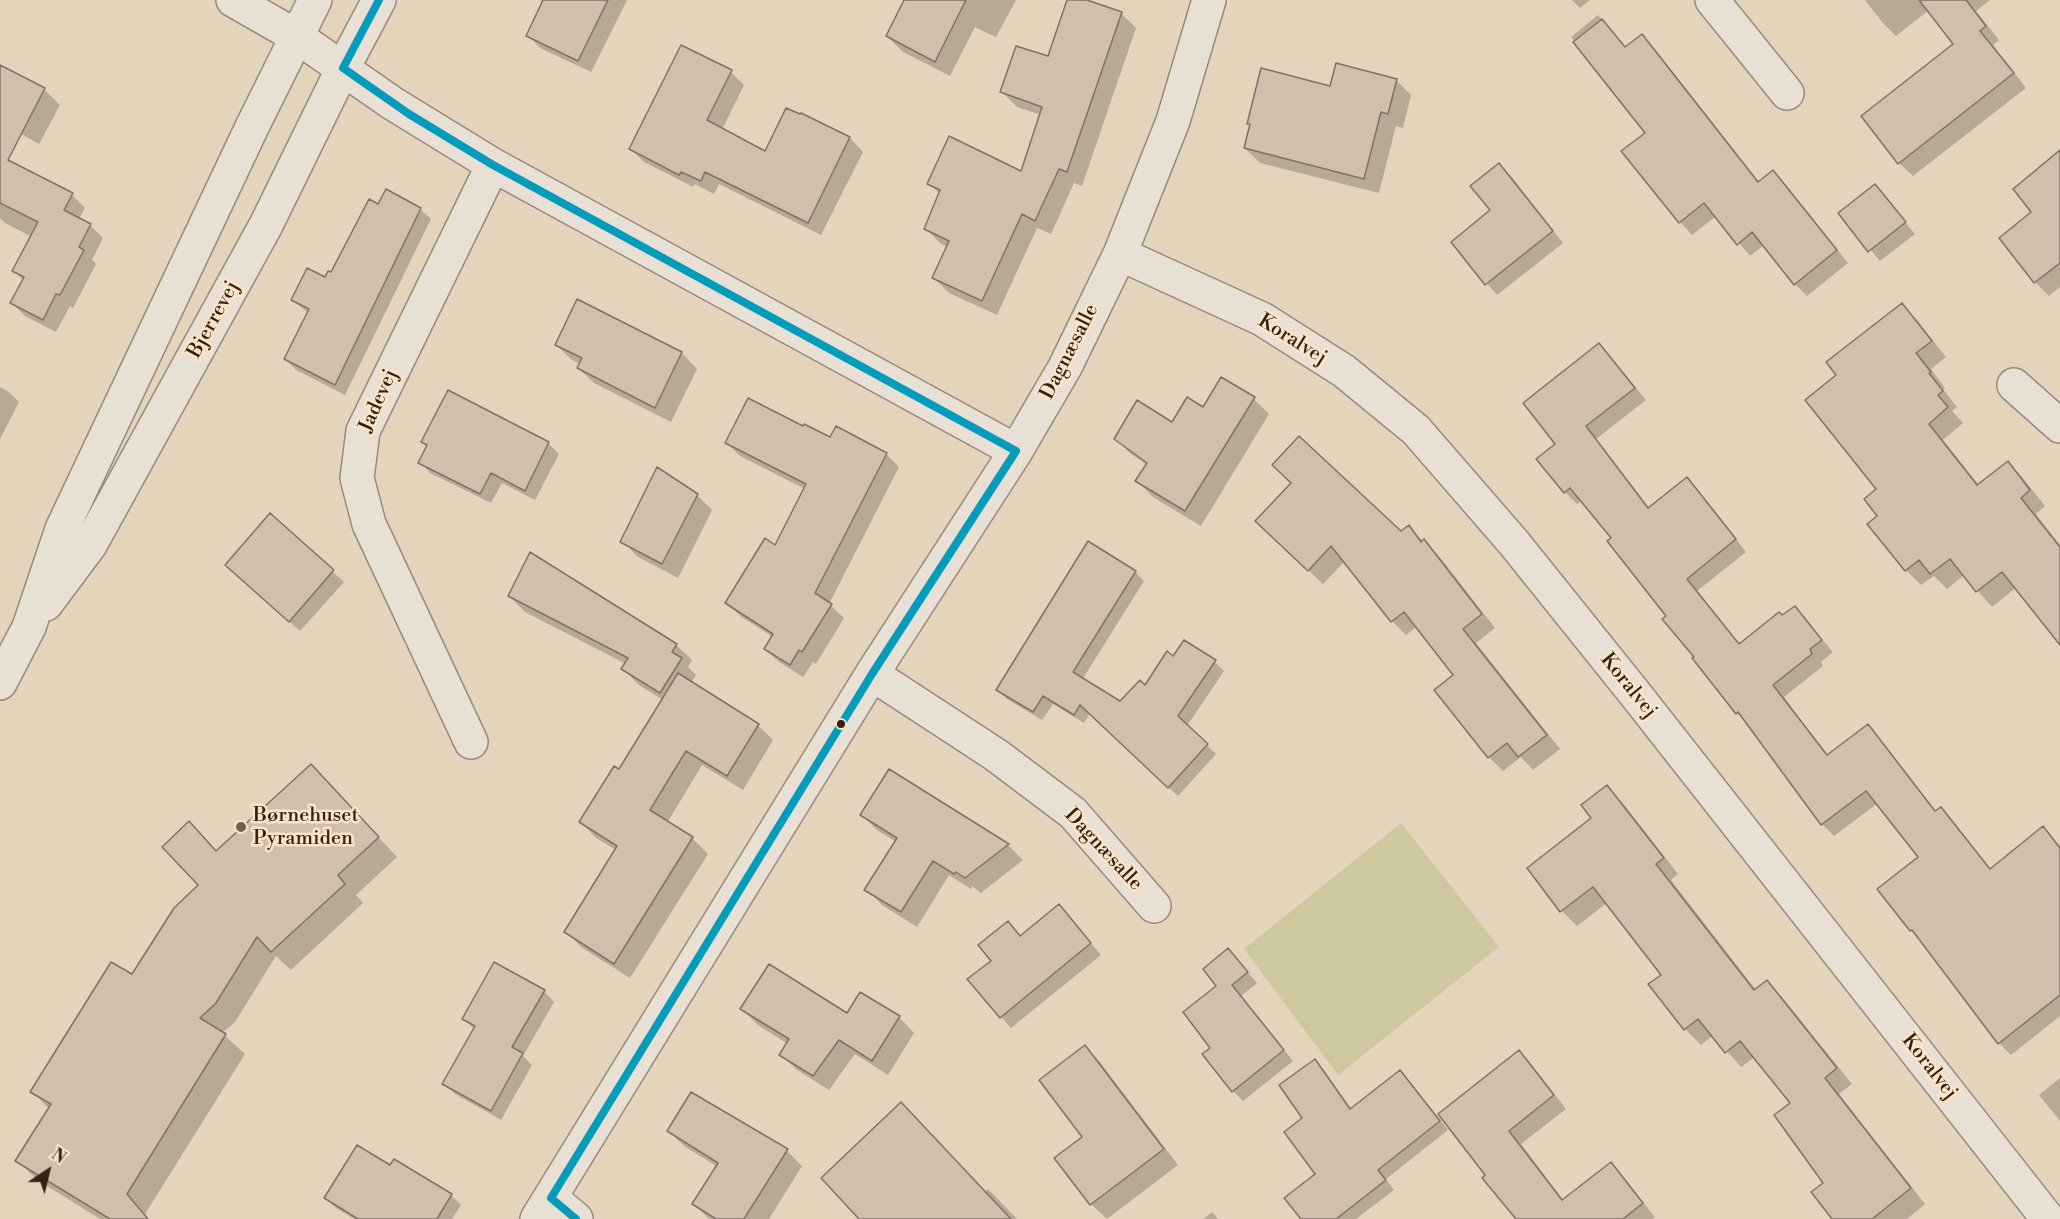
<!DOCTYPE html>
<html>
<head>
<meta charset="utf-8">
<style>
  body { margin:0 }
  #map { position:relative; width:2060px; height:1219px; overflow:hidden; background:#e4d4bc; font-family:"Libre Bodoni",serif }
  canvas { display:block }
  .north { position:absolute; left:18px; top:1141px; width:60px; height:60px; -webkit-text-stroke:4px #f8e5c9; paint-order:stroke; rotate:35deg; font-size:16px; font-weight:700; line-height:24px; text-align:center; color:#352112 }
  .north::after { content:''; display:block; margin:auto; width:21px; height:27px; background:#352112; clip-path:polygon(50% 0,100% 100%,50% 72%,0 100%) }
</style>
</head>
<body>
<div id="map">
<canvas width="2060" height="1219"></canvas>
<div class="north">N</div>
</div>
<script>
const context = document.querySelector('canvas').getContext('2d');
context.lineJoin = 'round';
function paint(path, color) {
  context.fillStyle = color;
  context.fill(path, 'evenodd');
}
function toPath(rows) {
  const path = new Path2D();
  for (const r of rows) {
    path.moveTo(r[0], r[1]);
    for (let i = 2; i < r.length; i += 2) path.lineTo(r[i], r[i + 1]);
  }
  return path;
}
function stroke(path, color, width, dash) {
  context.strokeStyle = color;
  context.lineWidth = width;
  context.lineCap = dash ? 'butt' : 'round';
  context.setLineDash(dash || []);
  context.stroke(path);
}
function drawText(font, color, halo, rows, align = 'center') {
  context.font = font + ' "Libre Bodoni",serif';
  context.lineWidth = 5;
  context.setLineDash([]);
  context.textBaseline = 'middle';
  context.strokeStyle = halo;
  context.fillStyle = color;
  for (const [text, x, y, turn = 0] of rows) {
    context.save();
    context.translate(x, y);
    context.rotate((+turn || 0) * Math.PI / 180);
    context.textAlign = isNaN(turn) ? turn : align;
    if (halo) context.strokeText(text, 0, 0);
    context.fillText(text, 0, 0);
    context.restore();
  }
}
paint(toPath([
  [1401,823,1499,947,1338,1075,1244,949]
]), '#cec8a0');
paint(toPath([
  [540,0,627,0,591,72,540,48,528,35,544,2],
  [906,0,1016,0,996,37,975,27,950,76,903,52,887,36],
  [1068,0,1082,0,1121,13,1136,28,1082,186,1074,183,1051,234,1037,228,997,315,949,293,934,278,948,247,941,244,926,229,940,194,929,184,1022,173,1041,115,1017,107,1002,92,1048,58],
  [1572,0,1590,0,1580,8],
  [1865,0,1990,0,1976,11,1999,40,1993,45,2026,88,1913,176,1899,163,1955,45,1929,10,1896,36,1882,22],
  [1598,15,1626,48,1642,36,1654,48,1760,183,1773,172,1785,184,1848,263,1807,296,1795,284,1764,245,1750,256,1716,216,1692,235,1680,222,1647,133,1571,37],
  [0,67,44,89,60,105,39,144,0,122],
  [731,72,744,85,722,130,766,153,802,115,850,138,863,152,821,235,719,184,714,194,694,184,693,187,644,162,631,149],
  [1396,80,1411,95,1403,128,1396,126,1379,193,1260,163,1245,148,1251,126,1249,123,1331,88],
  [2060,152,2060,287,2049,296,2035,282,2033,213],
  [1499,165,1510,175,1563,243,1497,295,1453,242,1492,211],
  [1875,186,1915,234,1880,261,1840,213],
  [0,193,72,195,85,208,79,219,90,225,103,238,92,260,96,264,73,308,70,306,56,332,25,316,12,303,23,280,14,271,32,237,5,223,0,218],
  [379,206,420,209,431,219,345,395,296,370,285,359,308,313,293,300,332,274],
  [578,301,682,353,697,369,671,422,594,383,578,368,580,364,572,360,556,345],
  [1902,305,1917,320,1946,357,1931,369,1945,388,1943,389,1957,407,1952,411,1963,423,1943,440,1979,485,2008,463,2023,478,2045,506,2036,514,2060,545,2060,643,2017,587,1992,607,1964,575,1947,589,1934,576,1921,585,1906,570,1879,516,1878,489,1838,375],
  [1599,345,1611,357,1646,400,1596,439,1650,509,1687,479,1698,491,1746,552,1697,591,1740,645,1795,608,1833,652,1821,662,1823,666,1784,697,1828,756,1868,726,1879,738,1936,812,1941,809,1952,821,1991,870,2043,828,2060,846,2060,1016,2011,1055,1999,1043,1920,939,1911,930,1920,857,1878,803,1834,836,1822,824,1748,724,1737,713,1696,657,1613,538,1582,500,1577,504,1565,492,1557,444],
  [0,387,8,391,19,402,0,439],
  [448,392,548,443,559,454,535,500,502,483,491,503,430,473,420,462,428,446,423,442],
  [1254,399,1269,414,1201,526,1153,497,1137,481,1147,465,1131,454,1116,439,1173,424,1203,409],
  [804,428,831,439,886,454,899,467,829,604,844,618,816,664,813,662,803,677,779,662,765,649,773,637,740,616,727,603,775,547,805,489,740,456,727,443],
  [697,495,712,510,678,578,638,557,622,541],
  [270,516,344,582,300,631,237,575],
  [1408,527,1438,555,1495,628,1476,643,1560,749,1533,770,1521,757,1503,771,1489,757,1436,691,1455,676,1417,626,1406,635,1392,621,1345,561,1323,584,1271,535,1401,533],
  [1135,572,1144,581,1082,680,1121,703,1145,687,1174,658,1184,642,1215,662,1224,671,1187,726,1216,754,1178,796,1090,713,1084,723,1053,704,1042,720,1007,699,997,689],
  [509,596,676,645,692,660,688,667,696,675,691,683,758,725,773,740,743,790,702,765,667,823,692,838,708,854,630,978,581,947,566,931,616,850,596,838,581,822,619,771,663,700,639,685,623,669,626,664,525,612],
  [890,771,1008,845,1023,860,981,893,972,886,971,889,949,875,917,927,882,905,866,889,896,842,877,830,862,815],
  [330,785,397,857,356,895,363,903,291,970,276,956,235,1022,222,1033,245,1054,145,1214,149,1219,100,1219,36,1179,17,1160,49,1109,32,1091,132,976,200,885,189,823,217,852],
  [1606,787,1622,802,1678,874,1671,880,1756,990,1767,982,1782,997,1852,1084,1839,1094,1925,1204,1907,1219,1834,1219,1825,1183,1792,1103,1755,1057,1741,1067,1713,1035,1701,1045,1685,1029,1651,984,1663,975,1607,903,1577,926,1562,911,1593,818],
  [1059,906,1101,955,1011,1028,1001,1017,993,961,1008,923,1021,937],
  [1228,950,1257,983,1241,996,1293,1061,1243,1101,1233,1091,1212,1048,1218,986],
  [544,991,554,1002,523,1056,532,1065,501,1120,455,1094,444,1083,475,1030,464,1019],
  [742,1009,899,1017,914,1033,888,1075,855,1054,829,1090,797,1070,781,1055,788,1044,758,1025],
  [1085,1047,1100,1062,1178,1165,1107,1219,1091,1204,1084,1137],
  [1519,1052,1532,1065,1566,1109,1521,1144,1564,1201,1611,1164,1623,1177,1655,1217,1652,1219,1518,1219,1487,1175],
  [1315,1061,1324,1070,1352,1110,1409,1081,1448,1130,1386,1179,1394,1190,1356,1219,1303,1219,1318,1174,1304,1119],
  [2060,1078,2060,1121,2039,1095],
  [669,1131,787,1151,802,1166,769,1219,709,1219,694,1204,718,1167,684,1146],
  [394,1161,451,1195,461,1205,452,1219,354,1219,336,1208,326,1198,390,1167],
  [988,1189,1017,1219,862,1219,985,1192],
  [1212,1212,1218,1219,1203,1219]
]), '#0003');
const building = toPath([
  [543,0,608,0,578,61,526,36,543,0],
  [904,0,966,0,935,62,886,36,904,0],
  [1067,0,1087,0,1122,12,1067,172,1059,169,1035,221,1022,214,982,301,932,278,949,241,924,229,940,190,927,184,949,136,1021,171,1042,107,1000,92,1016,46,1048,56,1067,0],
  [1919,0,1966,0,1986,26,1980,31,2014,73,1898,164,1861,116,1953,44,1919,0],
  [1602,19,1625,47,1642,34,1758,182,1773,170,1837,250,1794,285,1752,232,1737,245,1704,203,1679,223,1621,151,1645,133,1573,42,1602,19],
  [681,45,732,70,707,120,765,151,786,108,800,114,801,113,850,137,808,223,705,172,701,181,681,172,679,175,629,149,681,45],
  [1336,63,1397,79,1388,114,1381,112,1364,179,1244,148,1250,124,1247,124,1261,68,1330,86,1336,63],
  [0,65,45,88,8,160,73,193,64,210,91,224,79,247,84,250,60,295,56,294,43,320,10,303,24,277,12,271,38,222,0,203,0,65],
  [2060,150,2060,263,2034,283,1999,238,2031,212,2013,189,2060,150],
  [1499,163,1553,231,1485,285,1451,242,1490,210,1470,186,1499,163],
  [1875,184,1906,222,1868,252,1838,213,1875,184],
  [386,189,421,208,335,385,284,359,309,309,291,300,307,268,325,277,328,271,331,272,369,199,378,204,386,189],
  [577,299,682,352,655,408,577,368,582,358,555,345,577,299],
  [1902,303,1932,341,1916,353,1931,372,1929,373,1943,391,1938,395,1948,407,1929,424,1977,485,2008,461,2030,490,2021,498,2060,547,2060,645,2002,572,1976,592,1950,559,1930,574,1919,560,1905,571,1867,524,1877,516,1864,499,1876,489,1805,400,1836,375,1826,362,1902,303],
  [1599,343,1635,388,1586,426,1648,508,1687,477,1736,539,1687,579,1739,644,1779,612,1782,615,1795,606,1822,640,1810,649,1812,654,1773,685,1827,755,1868,724,1935,811,1941,807,1990,869,2043,826,2060,848,2060,995,1998,1044,1912,930,1910,931,1877,889,1918,857,1866,791,1821,825,1738,712,1736,714,1692,658,1694,657,1662,619,1666,616,1607,541,1611,538,1570,488,1564,493,1536,459,1555,444,1523,403,1599,343],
  [1221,377,1255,397,1185,511,1135,481,1147,463,1114,439,1137,400,1172,422,1187,397,1203,407,1221,377],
  [448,390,549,442,525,491,491,473,480,494,418,463,427,445,421,442,448,390],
  [748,398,803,426,804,424,830,437,836,426,887,453,815,593,832,604,802,652,799,650,790,665,764,649,773,634,725,603,765,538,775,545,806,484,725,443,748,398],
  [1299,436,1401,531,1409,525,1421,542,1424,539,1482,614,1463,629,1547,735,1518,757,1507,743,1488,758,1434,690,1453,675,1404,612,1391,622,1331,546,1308,571,1255,521,1291,483,1272,465,1299,436],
  [657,467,698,494,662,564,620,542,657,467],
  [270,513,334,570,289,622,225,565,270,513],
  [1088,541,1136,571,1073,672,1120,701,1140,680,1145,685,1167,651,1173,656,1184,640,1216,660,1178,716,1208,744,1168,788,1080,705,1074,715,1043,696,1033,712,996,690,1088,541],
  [530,552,677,644,672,652,682,658,660,693,621,669,628,658,508,596,530,552],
  [678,673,759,724,727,776,686,751,650,810,693,837,614,964,564,932,617,846,579,822,614,766,619,769,678,673],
  [311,764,379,837,338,875,345,884,271,952,257,937,216,1003,200,1018,226,1034,127,1194,148,1219,110,1219,15,1161,51,1104,30,1092,111,962,132,974,174,908,198,885,162,847,189,821,216,851,311,764],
  [889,769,1009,844,965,878,956,872,954,874,933,861,901,912,864,890,897,838,860,815,889,769],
  [1607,785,1664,858,1656,864,1754,990,1767,980,1837,1068,1825,1078,1911,1188,1872,1219,1832,1219,1811,1192,1823,1183,1774,1115,1790,1103,1740,1041,1725,1053,1698,1019,1684,1030,1648,984,1661,975,1593,887,1560,912,1527,868,1591,818,1581,805,1607,785],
  [1059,904,1091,943,1000,1018,967,979,991,961,978,945,1008,921,1020,936,1059,904],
  [1228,948,1248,972,1232,985,1284,1050,1232,1092,1202,1054,1210,1048,1183,1012,1216,986,1203,969,1228,948],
  [494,962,545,990,512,1047,523,1053,491,1111,442,1084,475,1026,462,1019,494,962],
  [769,964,847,1013,860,992,900,1016,872,1061,839,1040,813,1076,779,1055,789,1039,740,1009,769,964],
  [1085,1045,1164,1149,1090,1205,1054,1158,1082,1137,1039,1080,1085,1045],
  [1519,1050,1554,1095,1509,1131,1562,1200,1611,1162,1643,1203,1623,1219,1516,1219,1482,1178,1485,1175,1438,1114,1519,1050],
  [1315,1059,1350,1109,1400,1070,1440,1121,1378,1170,1386,1180,1336,1219,1301,1219,1284,1198,1315,1174,1284,1132,1302,1118,1279,1085,1315,1059],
  [691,1092,788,1149,744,1219,716,1219,692,1204,718,1163,667,1131,691,1092],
  [901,1102,1011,1219,859,1219,821,1178,901,1102],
  [357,1145,390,1165,394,1159,452,1194,437,1219,358,1219,324,1198,357,1145]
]);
paint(building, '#d1bead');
stroke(building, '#7e7365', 1.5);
const minor = toPath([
  [233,0,296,36,392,103,493,165,1016,451],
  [1712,0,1787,93],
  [1120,254,1262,319,1344,371,1416,430,1514,543,1636,695,2048,1219],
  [2014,385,2060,426],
  [46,604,90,545,266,225,343,68,379,0],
  [872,674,996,755,1073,813,1154,906],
  [0,683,29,627,62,529,252,127,315,0],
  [471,742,369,524,357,478,363,431,493,165],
  [551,1198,576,1219],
  [537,1219,872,674,1016,451,1065,367,1120,254,1173,121,1209,0]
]);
stroke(minor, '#968a7c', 36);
stroke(minor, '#e8e0d4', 33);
stroke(toPath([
  [379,0,343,68,409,114,493,165,1016,451,872,674,551,1198,576,1219]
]), '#059bbb', 8);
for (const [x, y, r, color] of [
  [841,724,5,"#352112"],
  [241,827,6,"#72604e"]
]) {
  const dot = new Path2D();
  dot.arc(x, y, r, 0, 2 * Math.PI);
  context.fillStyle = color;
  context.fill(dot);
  stroke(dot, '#f8e5c9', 2);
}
drawText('20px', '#352112', '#f8e5c9', [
  ["Bjerrevej",214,320,-61],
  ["Koralvej",1292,340,32],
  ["Dagnæsalle",1070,352,-63],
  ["Jadevej",379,401,-66],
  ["Koralvej",1628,686,51],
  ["Dagnæsalle",1103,850,47],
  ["Koralvej",1929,1067,52]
]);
drawText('20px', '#352112', '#f8e5c9', [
  ["Børnehuset",253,816],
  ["Pyramiden",253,839]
], 'left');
</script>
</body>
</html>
